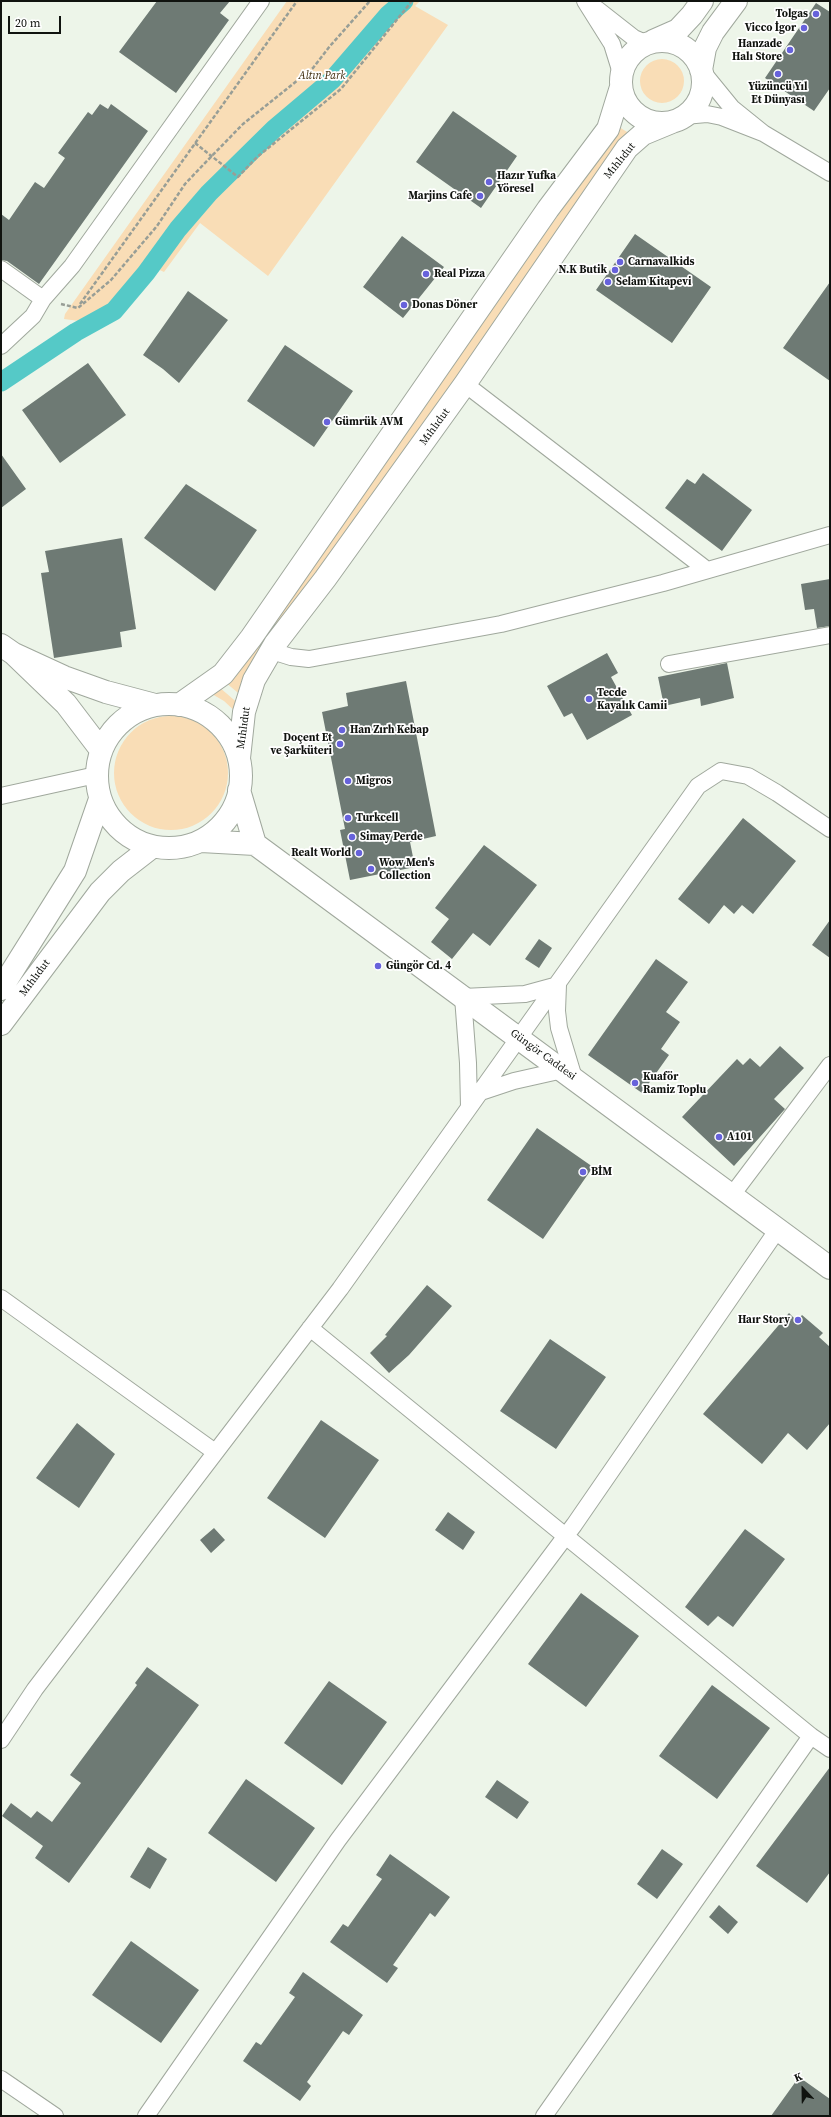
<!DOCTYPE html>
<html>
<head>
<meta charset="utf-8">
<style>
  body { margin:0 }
  #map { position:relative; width:831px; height:2117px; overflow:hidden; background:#edf5e9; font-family:"Source Serif 4",serif }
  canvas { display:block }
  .frame { position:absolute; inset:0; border:2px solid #10130f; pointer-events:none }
  .north { position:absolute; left:783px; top:2069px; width:40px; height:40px; -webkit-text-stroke:3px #fff; paint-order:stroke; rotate:338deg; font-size:11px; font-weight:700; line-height:16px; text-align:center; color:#10130f }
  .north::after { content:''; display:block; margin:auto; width:14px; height:18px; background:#10130f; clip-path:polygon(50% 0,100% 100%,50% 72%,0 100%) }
  .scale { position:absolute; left:8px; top:16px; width:53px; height:18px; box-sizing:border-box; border:2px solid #10130f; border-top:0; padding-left:5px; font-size:12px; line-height:14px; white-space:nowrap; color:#10130f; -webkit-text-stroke:3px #fff; paint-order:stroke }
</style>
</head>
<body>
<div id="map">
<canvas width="831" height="2117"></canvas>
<div class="frame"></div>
<div class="north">K</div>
<div class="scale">20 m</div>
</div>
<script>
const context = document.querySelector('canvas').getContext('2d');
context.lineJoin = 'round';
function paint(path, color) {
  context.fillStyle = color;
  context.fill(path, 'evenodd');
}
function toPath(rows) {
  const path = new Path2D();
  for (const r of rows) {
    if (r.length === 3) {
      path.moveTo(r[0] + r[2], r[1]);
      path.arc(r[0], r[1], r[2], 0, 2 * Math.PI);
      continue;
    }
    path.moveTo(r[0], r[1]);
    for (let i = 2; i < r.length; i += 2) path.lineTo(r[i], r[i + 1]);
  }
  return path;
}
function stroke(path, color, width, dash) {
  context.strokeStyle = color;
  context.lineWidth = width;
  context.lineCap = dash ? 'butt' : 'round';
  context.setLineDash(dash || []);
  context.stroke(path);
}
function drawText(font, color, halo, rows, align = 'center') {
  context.font = font + ' "Source Serif 4",serif';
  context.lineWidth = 3.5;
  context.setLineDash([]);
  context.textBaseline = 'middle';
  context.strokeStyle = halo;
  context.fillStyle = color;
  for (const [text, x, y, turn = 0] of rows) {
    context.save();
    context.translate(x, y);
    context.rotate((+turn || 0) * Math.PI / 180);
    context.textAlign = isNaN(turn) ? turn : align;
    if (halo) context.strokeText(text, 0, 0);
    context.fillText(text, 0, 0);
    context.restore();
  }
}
paint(toPath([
  [287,1,420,1,415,6,448,25,268,276,200,223,164,272,147,264,103,310,91,318,79,321,64,319,65,314],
  [662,81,22],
  [619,127,632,135,243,697,225,682,614,137],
  [219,687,240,705,239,715,224,701,212,694],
  [171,773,57]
]), '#f9ddb6');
stroke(toPath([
  [1,382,76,332,114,311,146,273,178,229,209,193,274,129,332,80,388,15,404,1]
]), '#55c9c7', 19);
paint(toPath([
  [157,1,230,1,220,13,229,20,176,93,119,52],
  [816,3,830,12,830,88,814,111,765,78],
  [100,104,108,109,111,104,148,131,39,284,7,261,1,260,1,214,9,220,35,182,44,188,65,158,58,153,88,112,92,115],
  [453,111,517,156,481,208,416,162],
  [635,234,711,287,672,343,596,290],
  [402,236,444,267,403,318,363,287],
  [830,282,830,381,783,348],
  [188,291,228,320,179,383,163,369,143,355],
  [285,345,353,391,314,447,247,401],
  [88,363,126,415,60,463,22,410],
  [1,454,26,489,1,508],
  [703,473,752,510,722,551,665,508,687,479,695,484],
  [186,484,257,530,215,591,144,538],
  [122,538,136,629,120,632,122,647,54,658,41,573,49,572,45,551],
  [830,579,830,626,817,628,814,609,805,610,801,584],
  [607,653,618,673,611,677,632,715,587,740,572,713,564,717,547,686],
  [727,663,734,698,701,706,700,698,664,706,658,677],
  [406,681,436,836,410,842,415,867,350,880,340,830,345,829,322,712,348,706,346,693],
  [743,818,796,861,753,914,742,905,734,914,724,905,709,924,678,899],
  [484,845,537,885,490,946,473,933,452,959,431,942,449,919,435,908],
  [830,920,830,958,812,945],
  [539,939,552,948,539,968,525,959],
  [656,959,688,982,666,1012,680,1022,661,1049,669,1055,642,1093,588,1055],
  [780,1046,804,1068,774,1099,785,1109,734,1166,682,1117,737,1059,743,1065,750,1058,760,1067],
  [537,1128,593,1167,543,1239,487,1200],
  [427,1285,452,1306,409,1355,389,1373,370,1353,387,1336,385,1335],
  [789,1313,797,1321,802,1315,823,1333,819,1337,830,1347,830,1423,807,1450,788,1433,762,1464,703,1414],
  [550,1339,606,1377,556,1449,500,1411],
  [321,1420,379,1460,325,1538,267,1498],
  [77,1423,115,1454,79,1508,36,1478],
  [448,1512,475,1532,463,1550,435,1530],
  [214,1528,225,1540,211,1553,200,1540],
  [745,1529,785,1559,733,1627,718,1616,708,1626,685,1607],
  [581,1593,639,1636,586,1707,528,1664],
  [147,1667,199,1705,69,1883,35,1858,43,1846,2,1816,11,1803,31,1818,37,1811,52,1822,81,1783,70,1775,137,1685,135,1683],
  [329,1681,387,1722,342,1785,284,1743],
  [712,1685,770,1728,717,1799,659,1756],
  [830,1767,830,1872,807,1903,756,1866],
  [246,1779,315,1828,276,1882,208,1833],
  [497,1780,529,1802,517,1819,485,1797],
  [148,1847,167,1859,150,1889,130,1877],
  [662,1849,683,1864,657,1899,637,1884],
  [390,1854,450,1897,435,1917,430,1913,393,1965,398,1968,387,1983,330,1942,343,1924,348,1927,382,1879,376,1875],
  [719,1905,738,1922,728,1934,709,1917],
  [131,1941,199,1990,161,2043,92,1995],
  [303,1972,363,2015,349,2035,343,2031,307,2082,311,2086,300,2101,243,2061,256,2042,261,2045,295,1997,289,1993],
  [799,2077,830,2099,830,2116,771,2116]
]), '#6e7a74');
const street = toPath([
  [585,1,612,44,621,73],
  [597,9,634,38,648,44],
  [684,116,707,114,722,117,763,133,732,108,701,70],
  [763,133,830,173],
  [1,269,43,299],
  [1,346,33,316,43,299,72,266,261,1],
  [465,384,707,570],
  [272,651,291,657,309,659,501,624,663,583,830,535],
  [669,664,830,635],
  [1,796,96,775],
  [478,1093,514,1081,563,1070],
  [469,1107,468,1063,463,997,525,994,558,985,557,1011,559,1028,574,1078],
  [732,1195,830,1065],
  [1,1298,215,1452],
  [310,1328,811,1736,830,1749],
  [1,1740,35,1689,340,1289,698,786,721,771,748,776,777,793,830,829],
  [1,2079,55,2116],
  [146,2116,338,1840,574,1525,778,1229],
  [544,2116,811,1736]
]);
const secondary = toPath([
  [653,41,678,30,692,15,702,1],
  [662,82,41],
  [701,70,705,48,713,32,736,1],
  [1,645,14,654,66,704,101,750],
  [14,654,64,677,106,692,155,705],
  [169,776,72],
  [179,705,223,674,251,638,548,209,608,129,621,87],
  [239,758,244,712,254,680,275,644,325,579,465,384,627,148,643,134,672,122],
  [239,790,255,844],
  [201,841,255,844],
  [255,844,830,1268],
  [1,989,75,871,100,799],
  [1,1024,100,892,121,871,152,847]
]);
stroke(street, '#a0a89d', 18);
stroke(secondary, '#a0a89d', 24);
stroke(toPath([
  [195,143,238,177,257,157,341,89,412,1],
  [61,304,78,308,111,280,157,226,185,184,204,164,243,124,313,68,330,46,370,1],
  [80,304,297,1]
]), '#989e96', 2.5, [4, 2]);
stroke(street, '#fff', 16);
stroke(secondary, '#fff', 22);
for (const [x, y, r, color] of [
  [816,14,4,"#6762db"],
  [804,28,4,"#6762db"],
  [790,50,4,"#6762db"],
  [778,74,4,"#6762db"],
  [489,182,4,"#6762db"],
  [480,196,4,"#6762db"],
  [620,262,4,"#6762db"],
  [615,270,4,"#6762db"],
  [426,274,4,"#6762db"],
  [608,282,4,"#6762db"],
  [404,305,4,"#6762db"],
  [327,422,4,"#6762db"],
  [589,699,4,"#6762db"],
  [342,730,4,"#6762db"],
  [340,744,4,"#6762db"],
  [348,781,4,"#6762db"],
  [348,818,4,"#6762db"],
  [352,837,4,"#6762db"],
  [359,853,4,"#6762db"],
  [371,869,4,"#6762db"],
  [378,966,4,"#6762db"],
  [635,1083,4,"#6762db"],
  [719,1137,4,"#6762db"],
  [583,1172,4,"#6762db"],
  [798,1320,4,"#6762db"]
]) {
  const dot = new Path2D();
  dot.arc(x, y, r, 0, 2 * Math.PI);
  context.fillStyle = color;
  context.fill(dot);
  stroke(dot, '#fff', 1.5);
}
drawText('bold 11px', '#10130f', '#fff', [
  ["Tolgas",808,14,"right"],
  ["Vicco İgor",796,28,"right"],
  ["Hanzade",782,44,"right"],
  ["Halı Store",782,57,"right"],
  ["Yüzüncü Yıl",778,87,"center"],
  ["Et Dünyası",778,100,"center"],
  ["Hazır Yufka",497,176],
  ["Yöresel",497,189],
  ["Marjins Cafe",472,196,"right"],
  ["Carnavalkids",628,262],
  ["N.K Butik",607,270,"right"],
  ["Real Pizza",434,274],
  ["Selam Kitapevi",616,282],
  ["Donas Döner",412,305],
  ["Gümrük AVM",335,422],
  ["Tecde",597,693],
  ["Kayalık Camii",597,706],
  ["Han Zırh Kebap",350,730],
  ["Doçent Et",332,738,"right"],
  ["ve Şarküteri",332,751,"right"],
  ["Migros",356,781],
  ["Turkcell",356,818],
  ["Simay Perde",360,837],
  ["Realt World",351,853,"right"],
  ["Wow Men's",379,863],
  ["Collection",379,876],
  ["Güngör Cd. 4",386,966],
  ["Kuaför",643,1077],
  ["Ramiz Toplu",643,1090],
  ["A101",727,1137],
  ["BİM",591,1172],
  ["Haır Story",790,1320,"right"]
], 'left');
drawText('italic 11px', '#3c2909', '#fff', [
  ["Altın Park",322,76]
]);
drawText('11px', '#10130f', '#fff', [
  ["Mıhlıdut",620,161,-51],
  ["Mıhlıdut",435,427,-54],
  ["Mıhlıdut",244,728,-82],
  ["Mıhlıdut",35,978,-53],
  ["Güngör Caddesi",543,1055,36]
]);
</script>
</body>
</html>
